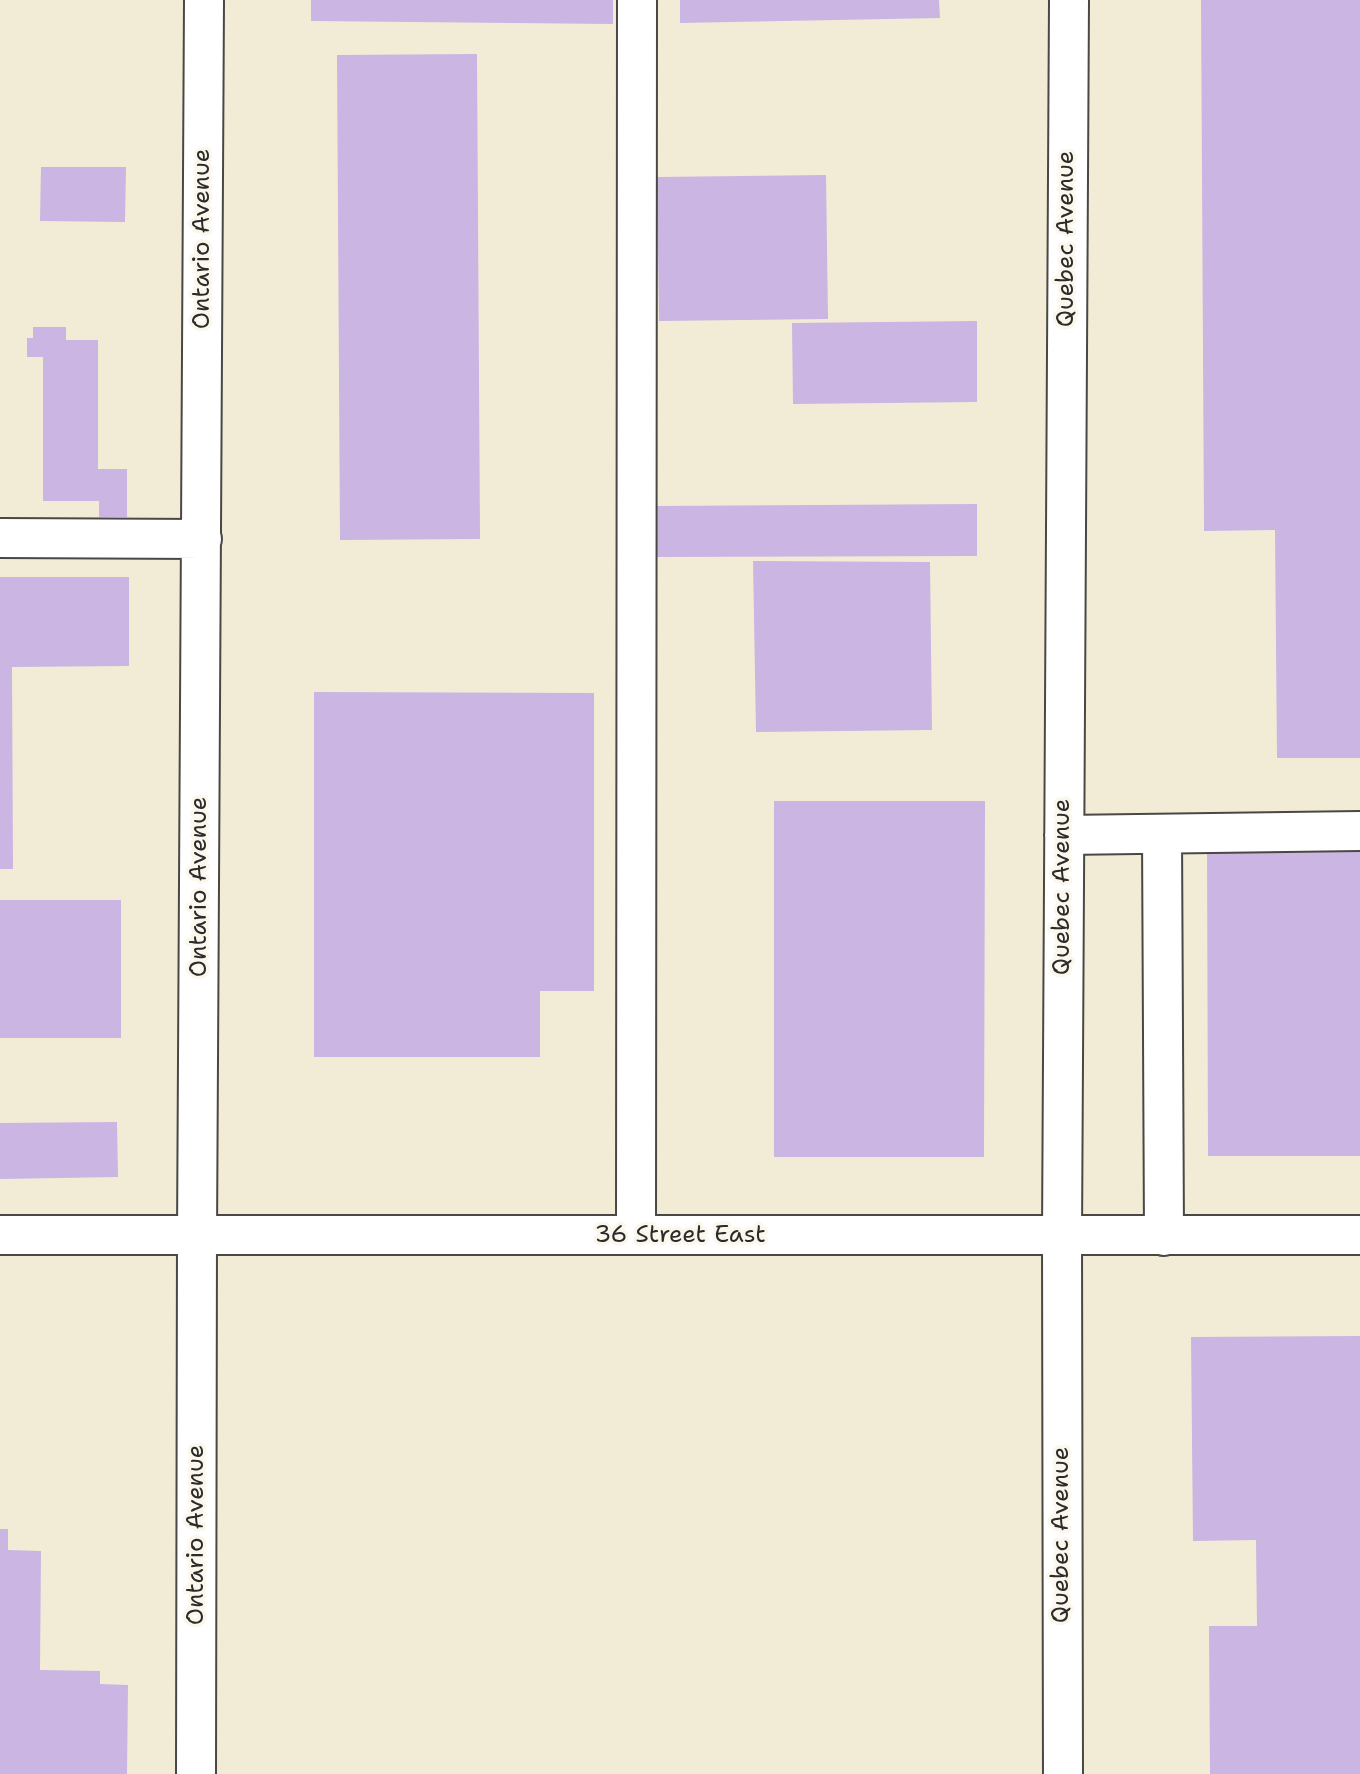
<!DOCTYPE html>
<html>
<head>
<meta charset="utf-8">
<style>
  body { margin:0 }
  canvas { display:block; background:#f2ecd6 }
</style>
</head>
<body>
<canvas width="1360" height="1774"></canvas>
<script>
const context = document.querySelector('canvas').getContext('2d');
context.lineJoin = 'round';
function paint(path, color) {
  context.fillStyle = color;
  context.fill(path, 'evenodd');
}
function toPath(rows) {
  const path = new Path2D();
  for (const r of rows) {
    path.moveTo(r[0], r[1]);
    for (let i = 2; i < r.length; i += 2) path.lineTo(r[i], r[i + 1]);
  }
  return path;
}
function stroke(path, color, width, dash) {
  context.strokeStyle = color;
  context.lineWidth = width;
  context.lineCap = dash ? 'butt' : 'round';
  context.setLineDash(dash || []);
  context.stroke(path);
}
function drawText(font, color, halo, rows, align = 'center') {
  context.font = font + ' "Shantell Sans",sans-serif';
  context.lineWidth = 7;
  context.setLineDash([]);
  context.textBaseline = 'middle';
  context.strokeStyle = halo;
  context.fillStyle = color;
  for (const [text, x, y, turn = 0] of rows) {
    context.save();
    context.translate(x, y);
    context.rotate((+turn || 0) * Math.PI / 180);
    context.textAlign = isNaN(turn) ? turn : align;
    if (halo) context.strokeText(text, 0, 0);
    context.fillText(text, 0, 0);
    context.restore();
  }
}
paint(toPath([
  [311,0,613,0,613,24,311,21],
  [680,0,939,0,940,18,680,23],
  [1201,0,1360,0,1360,758,1277,758,1275,530,1204,531],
  [477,54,480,539,340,540,337,55],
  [41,167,126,167,125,222,40,221],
  [826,175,828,319,659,321,657,177],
  [977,321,977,402,793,404,792,323],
  [33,327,66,327,66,340,98,340,98,469,127,469,127,517,99,517,99,501,43,501,43,357,27,357,27,338,33,338],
  [977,504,977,556,655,557,655,506],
  [753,561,930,562,932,730,756,732],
  [0,577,129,577,129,666,12,667,13,869,0,869],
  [314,692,594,693,594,991,540,991,540,1057,314,1057],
  [774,801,985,801,984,1157,774,1157],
  [1360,838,1360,1156,1208,1156,1207,839],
  [0,900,121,900,121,1038,0,1038],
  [117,1122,118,1177,0,1179,0,1123],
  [1360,1336,1360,1774,1210,1774,1209,1626,1257,1626,1256,1540,1193,1541,1191,1337],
  [0,1529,8,1529,8,1550,41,1551,40,1670,100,1671,100,1684,128,1685,127,1774,0,1774]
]), '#cab5e3');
const minor = toPath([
  [0,538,202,539],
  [1162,834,1164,1236],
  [1064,835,1360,831],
  [0,1235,1360,1235],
  [636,1235,637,0],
  [196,1774,197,1235,204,0],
  [1063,1774,1062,1236,1069,0]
]);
stroke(minor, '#494845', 42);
stroke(minor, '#fff', 38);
drawText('24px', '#2b2b2b', '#fbf7ec', [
  ["Ontario Avenue",203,239,-90],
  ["Quebec Avenue",1067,239,-90],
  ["Ontario Avenue",200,887,-90],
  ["Quebec Avenue",1063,887,-90],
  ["36 Street East",680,1236],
  ["Ontario Avenue",197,1535,-90],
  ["Quebec Avenue",1062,1535,-90]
]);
</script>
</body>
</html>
